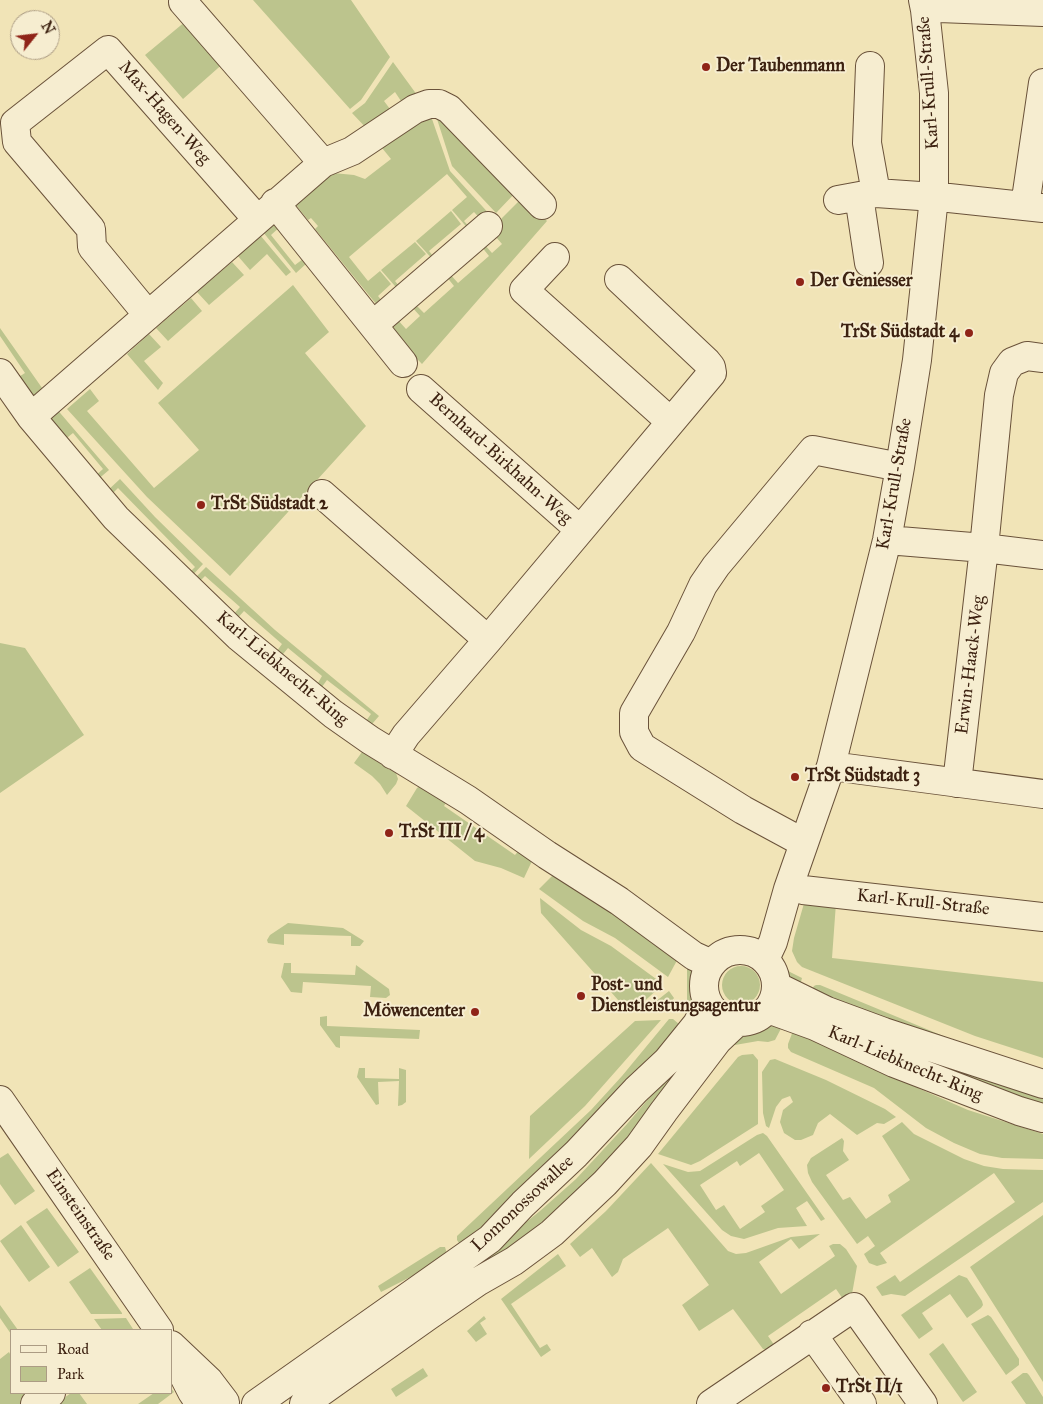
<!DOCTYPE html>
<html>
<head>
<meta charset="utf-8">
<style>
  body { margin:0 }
  #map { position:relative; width:1043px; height:1404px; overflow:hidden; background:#f1e4b7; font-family:"IM FELL Great Primer",serif }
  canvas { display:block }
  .legend { position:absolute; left:10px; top:1329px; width:162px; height:65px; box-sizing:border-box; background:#f6edd0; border:1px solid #ac9c84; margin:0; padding:6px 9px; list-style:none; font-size:15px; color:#3d2211 }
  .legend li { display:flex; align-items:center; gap:10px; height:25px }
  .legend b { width:25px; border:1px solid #ac9c84 }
  .north { position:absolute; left:10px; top:10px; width:50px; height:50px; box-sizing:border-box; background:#f6edd0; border:1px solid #ac9c84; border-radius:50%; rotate:61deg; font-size:14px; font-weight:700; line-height:20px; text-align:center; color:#3d2211 }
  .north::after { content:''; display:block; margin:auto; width:18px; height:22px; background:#8f2418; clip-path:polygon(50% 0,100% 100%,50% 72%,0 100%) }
</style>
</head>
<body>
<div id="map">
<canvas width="1043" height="1404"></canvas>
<ul class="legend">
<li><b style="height:6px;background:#f6edd0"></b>Road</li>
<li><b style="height:14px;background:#bcc48d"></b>Park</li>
</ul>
<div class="north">N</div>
</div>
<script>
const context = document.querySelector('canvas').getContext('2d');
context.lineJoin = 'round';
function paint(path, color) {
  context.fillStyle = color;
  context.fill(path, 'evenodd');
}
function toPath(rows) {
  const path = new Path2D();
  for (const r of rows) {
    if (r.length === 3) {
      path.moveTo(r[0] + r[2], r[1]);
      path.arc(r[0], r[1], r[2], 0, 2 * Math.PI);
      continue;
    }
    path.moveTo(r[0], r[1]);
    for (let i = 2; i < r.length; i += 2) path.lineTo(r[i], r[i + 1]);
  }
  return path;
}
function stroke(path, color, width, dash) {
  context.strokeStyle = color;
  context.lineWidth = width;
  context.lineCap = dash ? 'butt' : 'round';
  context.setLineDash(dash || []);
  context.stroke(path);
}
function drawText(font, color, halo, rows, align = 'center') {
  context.font = font + ' "IM FELL Great Primer",serif';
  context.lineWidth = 4;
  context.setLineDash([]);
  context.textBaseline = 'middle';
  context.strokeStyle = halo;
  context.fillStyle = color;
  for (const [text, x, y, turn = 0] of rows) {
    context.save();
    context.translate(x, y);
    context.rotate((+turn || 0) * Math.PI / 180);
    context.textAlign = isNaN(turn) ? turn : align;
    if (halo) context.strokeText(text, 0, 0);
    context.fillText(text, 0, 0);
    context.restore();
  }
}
paint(toPath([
  [253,0,351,0,390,57,361,100,350,109],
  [186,21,226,61,183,99,145,55],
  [393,62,420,99,405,107,395,92,384,101,393,113,369,131,352,113,365,103],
  [432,119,450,171,493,218,486,225,474,212,464,221,472,230,470,231,452,210,467,197,447,174,349,257,368,281,380,271,391,284,378,296,386,306,381,310,315,229,318,226,311,218,308,220,295,204,333,173,354,175,365,179,391,159,378,143,416,120],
  [437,119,446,123,517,191,496,213,452,166],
  [523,197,547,221,422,364,388,329,397,319,406,329,420,316,411,306,414,303,424,313,454,286,446,276,449,273,458,283,489,256,481,246,484,244,492,253,502,244,490,230],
  [451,211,461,224,429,251,437,261,435,262,416,241],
  [278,221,282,225,271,235,295,265,307,256,307,263,296,273,263,232],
  [260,235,291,272,286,276,267,254,250,270,237,255],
  [415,242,426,254,395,281,403,291,401,293,381,270],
  [232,262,244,275,209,305,197,292],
  [293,285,329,332,305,353,366,426,230,576,147,497,67,409,90,389,99,401,87,411,154,488,199,450,158,403],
  [191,298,202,311,168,341,156,328],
  [0,328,47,395,35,399,14,380,25,373,0,336],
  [149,334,161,347,144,361,163,383,158,390,127,354],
  [55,407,109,470,96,481,93,478,103,469,73,433,63,441,50,418],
  [120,479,155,517,203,564,190,578,187,575,195,567,118,488,110,496,106,492],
  [206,567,275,630,379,716,366,731,361,728,371,714,327,680,319,691,315,688,322,676,288,648,279,659,274,655,282,644,244,611,235,621,231,617,240,607,205,576,197,584,193,580],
  [0,643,25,648,84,735,0,793],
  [362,752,396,773,398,779,396,784,387,795,380,784,372,776,354,763],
  [421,785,449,798,444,806,515,855,521,848,532,861,524,878,501,868,475,861,406,806,417,788],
  [553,875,681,953,668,977,615,938,583,921,539,889],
  [540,898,581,930,611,946,663,984,635,1010,626,1009,541,913],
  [805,900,836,903,832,958,1043,982,1043,1058,975,1036,802,967,797,962,792,951,794,938],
  [288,923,343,928,364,941,360,946,351,946,351,936,284,934,284,945,268,943,267,940,270,935],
  [780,946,784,967,790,972,802,978,798,992,789,983,782,973,777,961],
  [284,963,291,963,291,973,355,975,356,965,389,989,390,995,386,998,370,997,371,986,303,982,302,993,291,992,281,977],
  [687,966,693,966,696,973,698,1002,687,1015],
  [741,985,19],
  [816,985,820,985,982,1052,808,996,814,986],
  [669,991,674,998,666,1009,645,1010],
  [804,1005,1043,1093,1043,1104,969,1082],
  [327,1016,327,1026,420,1030,419,1039,340,1036,340,1048,336,1047,320,1025,320,1017],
  [669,1019,673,1019,686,1030,551,1172,461,1246,457,1240,457,1236,591,1110,622,1076],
  [661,1020,585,1106,529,1159,530,1116,635,1021],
  [766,1020,785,1021,775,1040,768,1042,758,1041,735,1045,724,1044,743,1028,754,1026],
  [796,1023,878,1064,920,1089,968,1110,1043,1134,1043,1159,1002,1158,980,1154,954,1143,926,1128,874,1088,791,1052,788,1048,788,1044],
  [706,1045,661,1104,580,1192,481,1274,474,1264,540,1211,576,1179,627,1124,656,1090,682,1055],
  [753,1054,758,1060,758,1124,700,1161,691,1165,658,1154,738,1057,742,1055],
  [775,1059,826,1080,885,1109,896,1117,884,1124,877,1123,857,1135,830,1114,818,1123,813,1135,801,1140,795,1140,784,1133,780,1122,783,1110,793,1102,790,1096,782,1099,776,1107,769,1128,766,1126,763,1113,762,1072,770,1060],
  [359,1068,365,1068,365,1078,399,1079,399,1068,406,1070,406,1102,402,1105,398,1106,399,1081,378,1082,379,1104,376,1105,357,1077],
  [902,1122,914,1134,964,1159,984,1166,1003,1169,1043,1170,1043,1202,905,1296,891,1294,882,1296,876,1287,895,1275,900,1282,1015,1202,994,1173,880,1253,887,1263,877,1266,869,1263,864,1254,875,1246,868,1236,857,1244,812,1182,808,1173,807,1165,811,1158,842,1138,844,1141,843,1151,849,1160,826,1175,843,1200,850,1197,866,1219,891,1202,888,1195,910,1180,882,1136],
  [763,1133,767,1136,825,1219,821,1221,807,1201,796,1208,807,1226,778,1228,744,1239,731,1236,722,1230,663,1164,688,1172,700,1171,757,1135],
  [759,1153,784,1190,761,1206,765,1212,740,1229,724,1205,716,1210,700,1185,737,1161,740,1166],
  [8,1153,35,1191,15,1205,0,1184,0,1158],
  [651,1163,728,1251,736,1254,746,1253,791,1237,820,1234,799,1249,791,1239,759,1262,781,1294,835,1256,829,1246,833,1244,840,1244,846,1249,857,1266,852,1294,845,1302,836,1289,768,1336,777,1349,768,1350,763,1349,733,1309,699,1331,682,1305,709,1285,668,1228,623,1259,618,1272,612,1277,592,1248,580,1257,570,1244,606,1211],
  [47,1208,79,1252,58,1267,26,1222],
  [1043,1215,1043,1382,970,1267],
  [21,1225,50,1267,29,1282,0,1241],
  [440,1247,445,1247,447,1254,432,1266,381,1292,378,1286],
  [558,1254,566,1266,511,1304,540,1348,547,1344,551,1350,541,1357,501,1299],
  [90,1268,122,1313,122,1314,91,1314,69,1282],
  [959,1275,967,1278,982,1301,983,1305,981,1308,967,1318,950,1294,922,1313,933,1329,919,1339,901,1315],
  [0,1305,18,1330,11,1330,11,1334,0,1318],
  [988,1315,991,1317,1019,1359,1019,1365,1006,1375,971,1324],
  [484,1316,486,1319,480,1323,487,1334,476,1342,467,1331],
  [126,1318,133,1329,131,1330,102,1330,94,1319],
  [943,1343,977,1392,963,1402,929,1354],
  [9,1352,11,1356,11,1393,37,1393,24,1404,0,1404,0,1359],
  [423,1368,428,1376,396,1397,391,1389],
  [1023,1373,1027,1373,1029,1375,1043,1397,1043,1404,1026,1404,1011,1382],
  [171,1388,174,1392,158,1404,138,1404,154,1393,171,1393],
  [71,1393,79,1393,87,1404,58,1404,57,1403]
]), '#bcc48d');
const minor = toPath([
  [183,2,323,163],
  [925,10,939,8,1043,12],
  [870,66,867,143,876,193],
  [859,196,869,263],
  [838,200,876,193,949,198,1043,208],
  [275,203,403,363],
  [1025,206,1043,83],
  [555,257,524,290,671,422],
  [148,315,92,247,91,229,17,142,15,123,108,50,257,219],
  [373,325,488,226],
  [0,373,31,417,116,518,239,637,333,714,370,740,468,800,547,855,619,901,694,956,705,961,709,967],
  [421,389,580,530],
  [31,417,323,163,352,151,415,109,429,104,439,104,449,109,542,205],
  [322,494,488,640],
  [887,540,984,548,1043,555],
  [393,755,406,735,488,640,712,373,711,367,707,362,619,279],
  [831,766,1043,794],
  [957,783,984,548,999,395,1004,373,1012,362,1027,356,1043,358],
  [804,843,743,810,642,747,634,732,634,713,681,632,703,585,716,566,813,450,900,467],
  [803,890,1043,917],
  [740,986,36],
  [765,959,773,942,788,889,831,766,887,540,900,467,917,360,934,197,934,93,925,10,923,0],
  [776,986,827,1011,884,1032,1043,1084],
  [768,1009,815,1026,894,1063,1019,1111,1043,1118],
  [0,1100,159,1330],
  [812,1334,862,1404],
  [171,1345,209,1381,225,1402],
  [174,1357,192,1392,200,1404],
  [35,1404,51,1393],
  [256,1404,490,1239,523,1204,576,1154,636,1090,667,1061,697,1024,708,1003],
  [304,1404,428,1316,479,1281,514,1261,552,1233,605,1183,639,1146,664,1111,718,1040,737,1022],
  [711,1404,854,1307,923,1404]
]);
stroke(minor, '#6a523a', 30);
stroke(minor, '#f6edd0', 28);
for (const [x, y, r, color] of [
  [706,67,5,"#8f2418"],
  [800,282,5,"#8f2418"],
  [969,333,5,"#8f2418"],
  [201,505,5,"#8f2418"],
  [795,777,5,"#8f2418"],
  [389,833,5,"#8f2418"],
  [581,996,5,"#8f2418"],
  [475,1012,5,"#8f2418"],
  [826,1388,5,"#8f2418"]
]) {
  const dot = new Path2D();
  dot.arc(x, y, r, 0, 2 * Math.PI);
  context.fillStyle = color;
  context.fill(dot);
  stroke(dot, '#f6edd0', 2);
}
drawText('bold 18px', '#3d2211', '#f6edd0', [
  ["Der Taubenmann",716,67],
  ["Der Geniesser",810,282],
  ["TrSt Südstadt 4",959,333,"right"],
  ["TrSt Südstadt 2",211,505],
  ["TrSt Südstadt 3",805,777],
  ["TrSt III / 4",399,833],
  ["Post- und",591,986],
  ["Dienstleistungsagentur",591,1007],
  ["Möwencenter",465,1012,"right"],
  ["TrSt II/1",836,1388]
], 'left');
drawText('18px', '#3d2211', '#f6edd0', [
  ["Karl-Krull-Straße",929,83,-94],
  ["Max-Hagen-Weg",164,113,49],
  ["Bernhard-Birkhahn-Weg",500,459,42],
  ["Karl-Krull-Straße",895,484,-80],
  ["Erwin-Haack-Weg",971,665,-83],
  ["Karl-Liebknecht-Ring",282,669,40],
  ["Karl-Krull-Straße",923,903,6],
  ["Karl-Liebknecht-Ring",905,1064,23],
  ["Lomonossowallee",523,1204,-43],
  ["Einsteinstraße",80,1215,55]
]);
</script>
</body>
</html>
